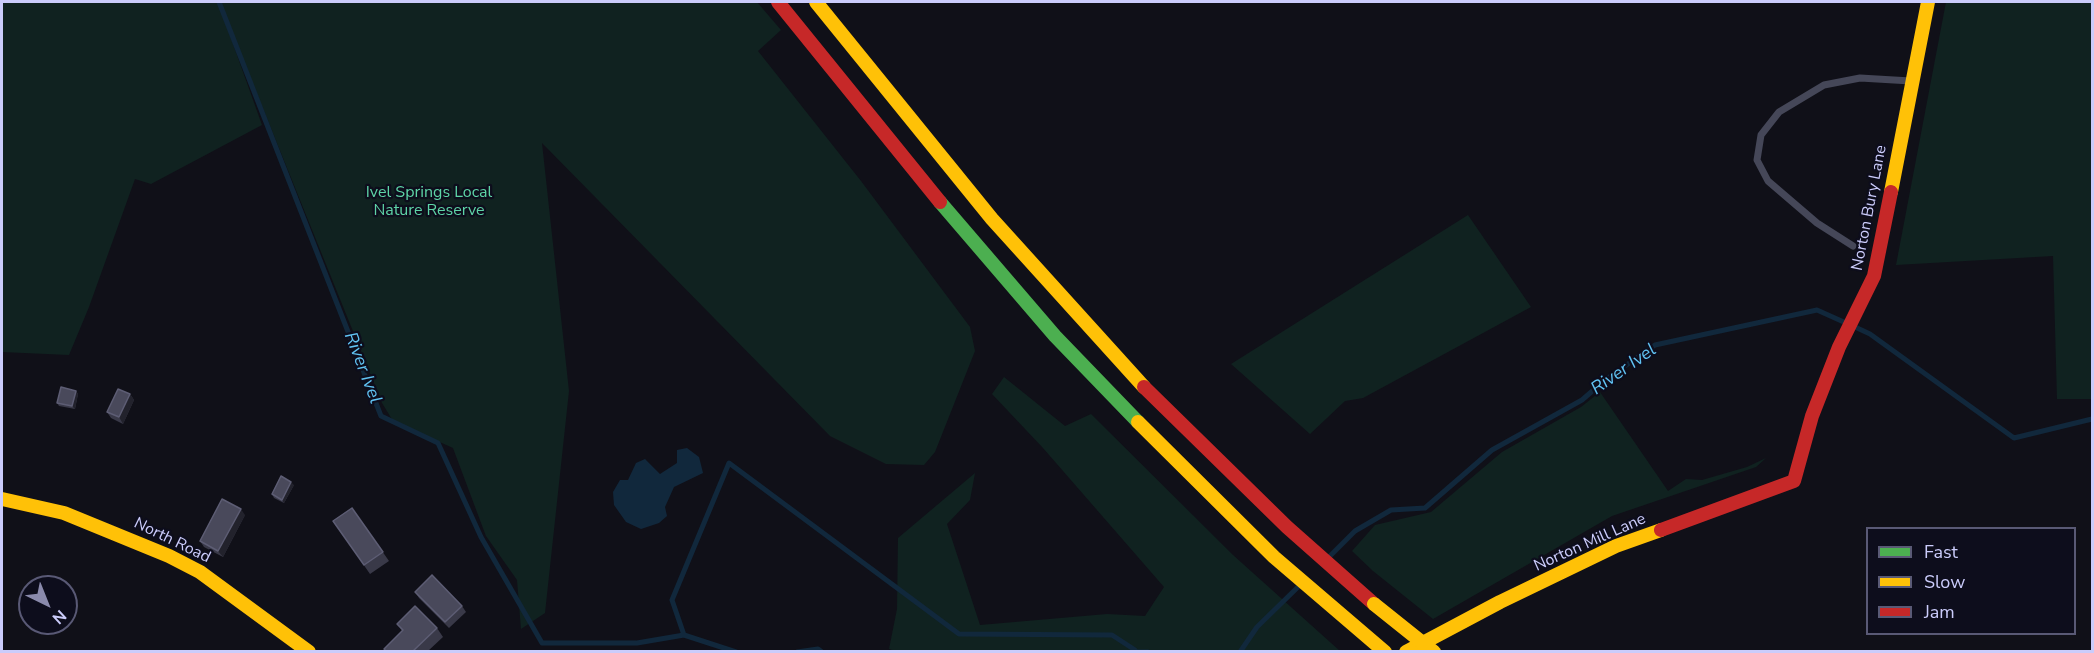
<!DOCTYPE html>
<html>
<head>
<meta charset="utf-8">
<style>
  body { margin:0 }
  #map { position:relative; width:2094px; height:653px; overflow:hidden; background:#101018; font-family:"Nunito Sans",sans-serif }
  canvas { display:block }
  .frame { position:absolute; inset:0; border:3px solid #cbccfb; pointer-events:none }
  .legend { position:absolute; left:1866px; top:527px; width:210px; height:108px; box-sizing:border-box; background:#0d0d1c; border:2px solid #595975; margin:0; padding:8px 10px; list-style:none; font-size:18px; color:#cbccfb }
  .legend li { display:flex; align-items:center; gap:12px; height:30px }
  .legend b { width:30px; border:2px solid #595975 }
  .north { position:absolute; left:18px; top:575px; width:60px; height:60px; box-sizing:border-box; background:#0d0d1c; border:2px solid #595975; border-radius:50%; rotate:137deg; font-size:16px; font-weight:700; line-height:24px; text-align:center; color:#cbccfb }
  .north::after { content:''; display:block; margin:auto; width:21px; height:27px; background:#8a8aac; clip-path:polygon(50% 0,100% 100%,50% 72%,0 100%) }
</style>
</head>
<body>
<div id="map">
<canvas width="2094" height="653"></canvas>
<div class="frame"></div>
<ul class="legend">
<li><b style="height:8px;background:#4caf50"></b>Fast</li>
<li><b style="height:8px;background:#ffc107"></b>Slow</li>
<li><b style="height:8px;background:#c62828"></b>Jam</li>
</ul>
<div class="north">N</div>
</div>
<script>
const context = document.querySelector('canvas').getContext('2d');
context.lineJoin = 'round';
function paint(path, color) {
  context.fillStyle = color;
  context.fill(path, 'evenodd');
}
function toPath(rows) {
  const path = new Path2D();
  for (const r of rows) {
    path.moveTo(r[0], r[1]);
    for (let i = 2; i < r.length; i += 2) path.lineTo(r[i], r[i + 1]);
  }
  return path;
}
function stroke(path, color, width, dash) {
  context.strokeStyle = color;
  context.lineWidth = width;
  context.lineCap = dash ? 'butt' : 'round';
  context.setLineDash(dash || []);
  context.stroke(path);
}
function drawText(font, color, halo, rows, align = 'center') {
  context.font = font + ' "Nunito Sans",sans-serif';
  context.lineWidth = 4.5;
  context.setLineDash([]);
  context.textBaseline = 'middle';
  context.strokeStyle = halo;
  context.fillStyle = color;
  for (const [text, x, y, turn = 0] of rows) {
    context.save();
    context.translate(x, y);
    context.rotate((+turn || 0) * Math.PI / 180);
    context.textAlign = isNaN(turn) ? turn : align;
    if (halo) context.strokeText(text, 0, 0);
    context.fillText(text, 0, 0);
    context.restore();
  }
}
paint(toPath([
  [2,2,218,2,262,125,151,184,135,179,89,307,69,355,2,352],
  [220,2,757,2,781,30,758,51,861,181,970,327,975,351,935,452,924,465,886,464,830,436,542,143,569,391,545,613,521,629,517,580,486,536,453,448,393,421,382,403],
  [1946,2,2092,2,2092,399,2057,399,2053,256,1896,265],
  [1468,215,1531,307,1363,398,1345,401,1310,434,1231,364],
  [1004,377,1065,426,1091,414,1233,555,1340,651,899,652,889,649,897,609,898,538,975,473,970,500,947,524,980,625,1107,614,1145,616,1164,587,1043,448,992,394],
  [1600,392,1668,491,1686,479,1702,480,1747,467,1766,458,1756,467,1612,516,1433,619,1373,571,1352,551,1375,525,1431,512,1502,452,1581,407]
]), '#102220');
paint(toPath([
  [687,448,699,457,703,473,674,487,665,507,667,516,659,523,641,529,626,522,614,505,613,492,620,480,628,480,636,463,645,459,660,474,677,463,677,450]
]), '#11283c');
stroke(toPath([
  [219,2,381,416,438,443,481,537,542,643,637,643,684,635,736,652],
  [1855,327,1870,334,2014,438,2092,419],
  [1329,557,1355,531,1391,510,1425,508,1492,450,1582,400,1605,380,1655,345,1817,310,1846,323],
  [684,635,672,600,729,463,959,634,1112,635,1135,650],
  [797,652,818,649,822,652],
  [1133,652,1148,652],
  [1240,652,1257,627,1299,586]
]), '#11283c', 5);
stroke(toPath([
  [1853,246,1817,223,1768,181,1757,160,1761,135,1779,112,1824,85,1860,78,1911,81]
]), '#454758', 7);
stroke(toPath([
  [940,202,1055,336,1138,422]
]), '#4caf50', 14);
stroke(toPath([
  [816,2,992,219,1144,387],
  [1891,192,1928,2],
  [1138,422,1274,557,1385,652],
  [2,499,64,513,169,556,200,572,309,652],
  [1406,652,1500,602,1616,546,1661,530]
]), '#ffc107', 14);
stroke(toPath([
  [778,2,940,202],
  [1144,387,1287,527,1374,604],
  [1661,530,1794,481,1812,416,1839,347,1874,276,1891,192]
]), '#c62828', 14);
stroke(toPath([
  [1374,604,1434,652]
]), '#ffc107', 14);
paint(toPath([
  [76,391,78,394,75,409,59,406,57,403],
  [130,394,134,400,123,424,111,418,107,412],
  [294,485,284,503,274,498,272,494],
  [352,508,389,561,370,574,333,521],
  [245,515,223,557,204,547,200,541],
  [415,592,462,606,466,612,449,628,419,598],
  [397,624,437,628,443,637,428,651,386,651,384,649,402,631]
]), '#393948');
paint(toPath([
  [76,391,78,394,75,409,72,406],
  [130,394,134,400,123,424,119,417],
  [291,482,294,485,284,503,282,500],
  [241,509,245,515,223,557,218,551]
]), '#22222c');
const building = toPath([
  [61,387,76,391,72,406,57,403,61,387],
  [118,389,130,394,119,417,107,412,118,389],
  [281,476,291,482,282,500,272,494,281,476],
  [222,499,241,509,218,551,200,541,222,499],
  [352,508,383,552,364,565,333,521,352,508],
  [432,575,462,606,445,622,415,592,432,575],
  [415,606,437,628,413,651,386,651,384,649,403,630,397,624,415,606]
]);
paint(building, '#49495b');
stroke(building, '#5d5d74', 1.5);
drawText('16px', '#5ed4a7', '#0d0d1c', [
  ["Ivel Springs Local",429,193],
  ["Nature Reserve",429,211]
]);
drawText('16px', '#cbccfb', '#0d0d1c', [
  ["Norton Bury Lane",1870,208,-79],
  ["North Road",172,541,26],
  ["Norton Mill Lane",1590,543,-24]
]);
drawText('italic 18px', '#61c3f3', '#0d0d1c', [
  ["River Ivel",362,368,69],
  ["River Ivel",1624,370,-35]
]);
</script>
</body>
</html>
